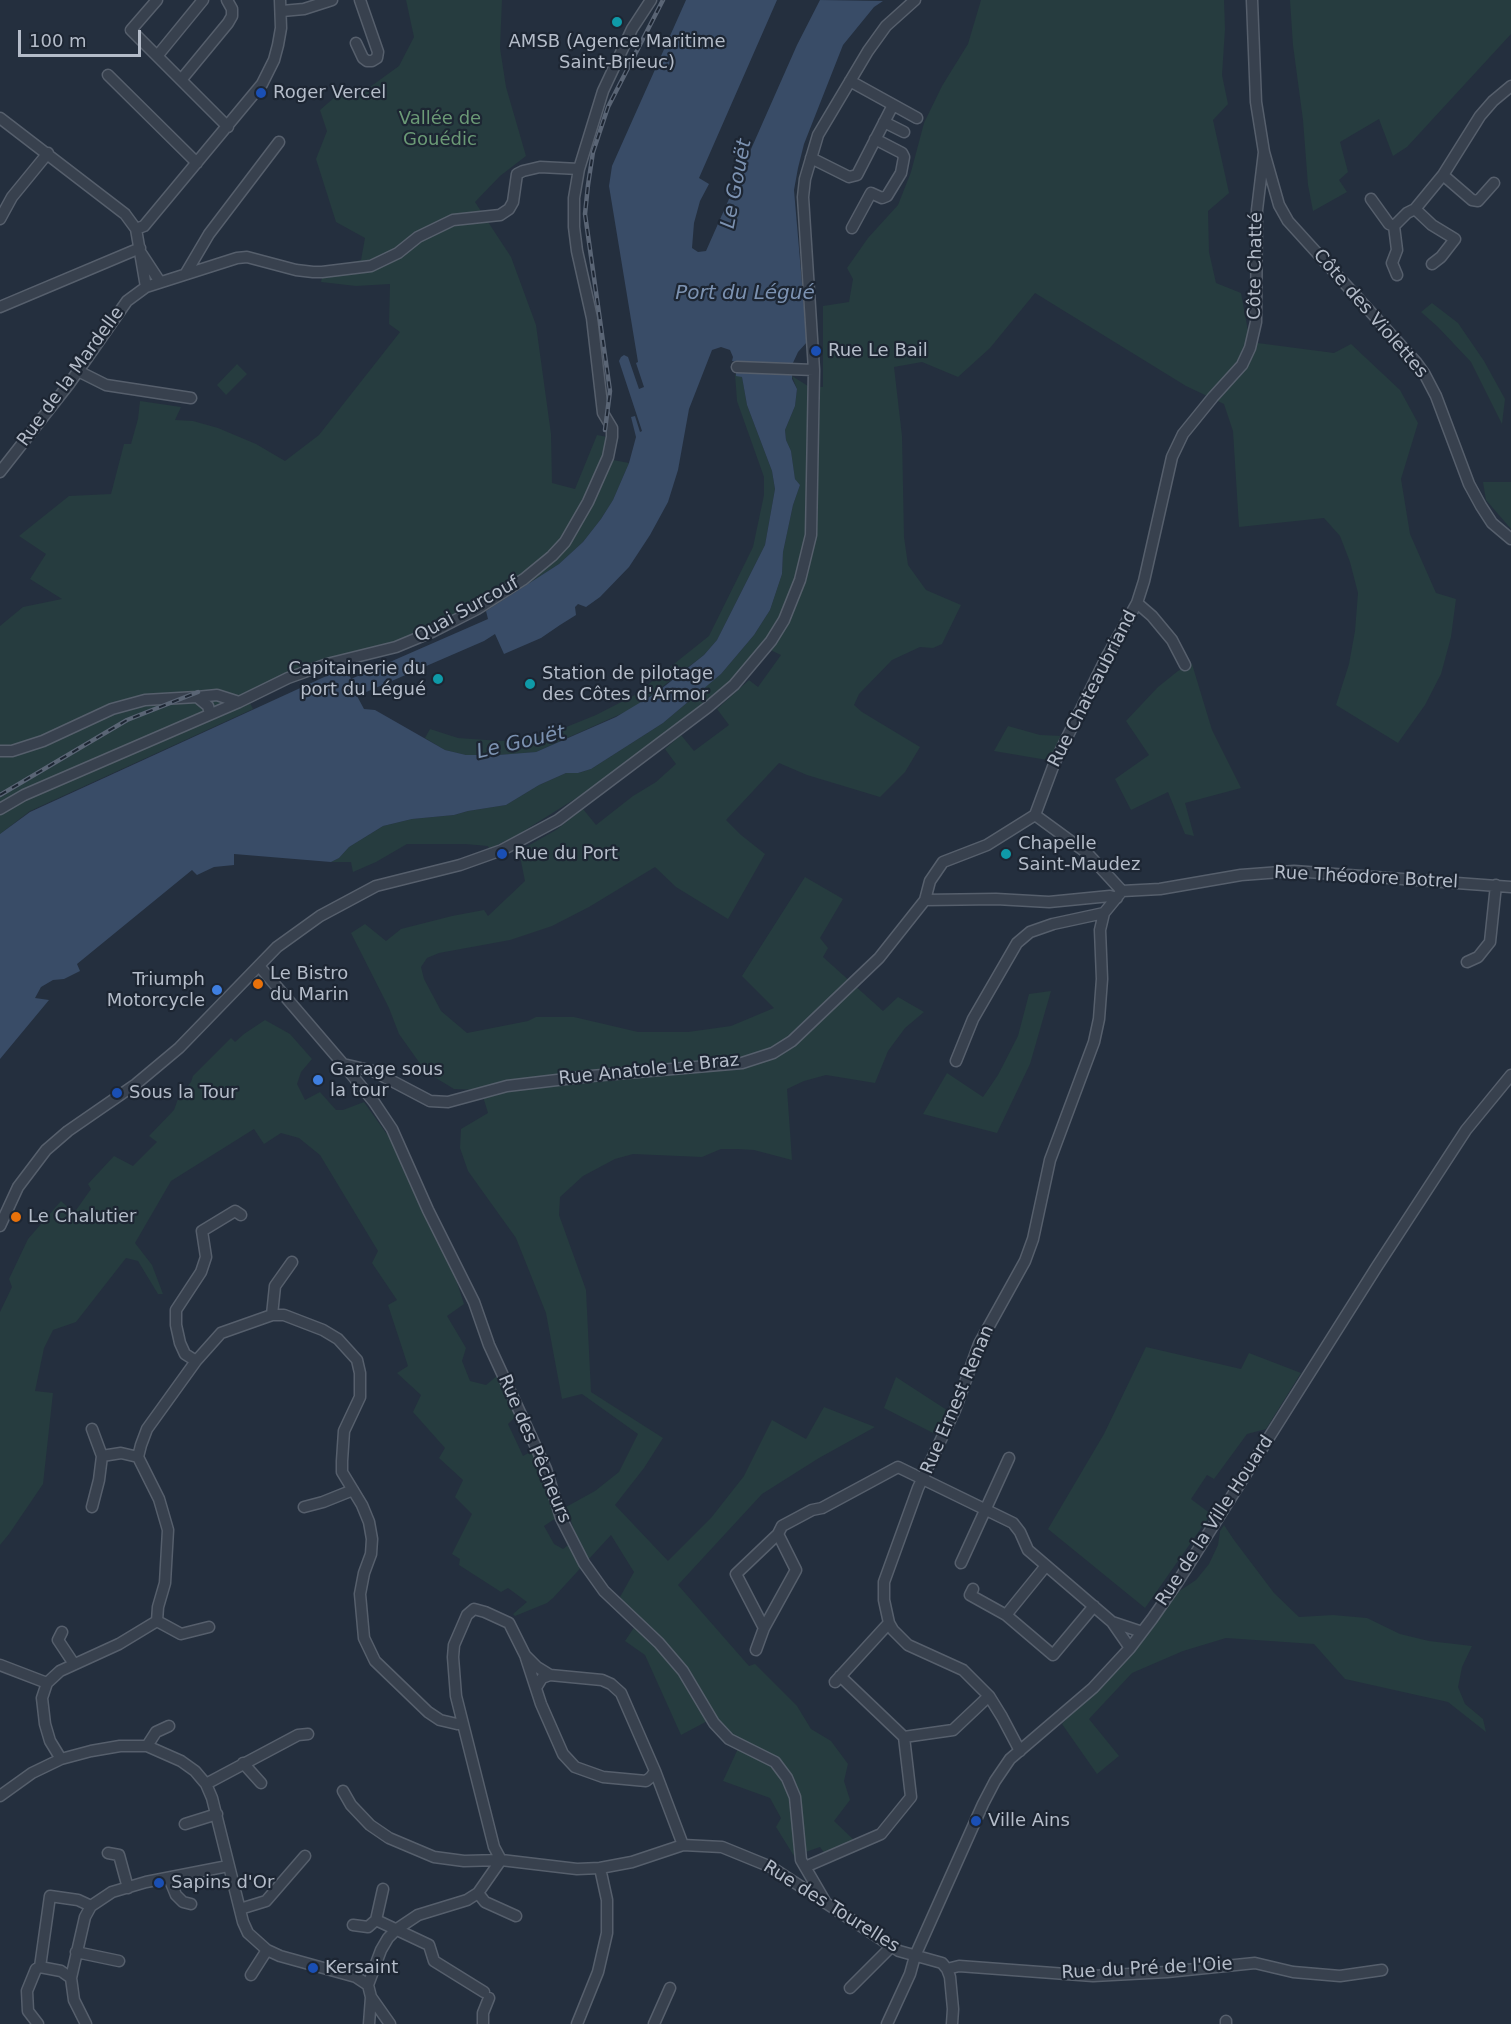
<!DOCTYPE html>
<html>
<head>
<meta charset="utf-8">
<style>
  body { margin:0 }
  #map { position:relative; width:1511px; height:2024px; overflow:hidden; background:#242f3e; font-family:"DejaVu Sans",sans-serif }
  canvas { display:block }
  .scale { position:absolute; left:18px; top:30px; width:123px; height:27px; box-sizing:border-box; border:3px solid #b4bcc9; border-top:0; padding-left:8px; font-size:18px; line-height:21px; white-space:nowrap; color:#b4bcc9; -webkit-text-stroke:4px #1d2633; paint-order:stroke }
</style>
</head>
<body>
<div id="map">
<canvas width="1511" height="2024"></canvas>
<div class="scale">100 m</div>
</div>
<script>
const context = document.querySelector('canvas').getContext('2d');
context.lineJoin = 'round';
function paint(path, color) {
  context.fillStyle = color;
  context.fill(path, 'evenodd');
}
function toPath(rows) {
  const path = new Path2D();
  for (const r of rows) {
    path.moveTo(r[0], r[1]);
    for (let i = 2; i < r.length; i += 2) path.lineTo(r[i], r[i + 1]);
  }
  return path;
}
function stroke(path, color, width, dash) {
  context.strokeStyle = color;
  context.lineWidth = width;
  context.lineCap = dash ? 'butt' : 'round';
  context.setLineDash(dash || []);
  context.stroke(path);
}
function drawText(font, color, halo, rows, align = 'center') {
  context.font = font + ' "DejaVu Sans",sans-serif';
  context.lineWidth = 4.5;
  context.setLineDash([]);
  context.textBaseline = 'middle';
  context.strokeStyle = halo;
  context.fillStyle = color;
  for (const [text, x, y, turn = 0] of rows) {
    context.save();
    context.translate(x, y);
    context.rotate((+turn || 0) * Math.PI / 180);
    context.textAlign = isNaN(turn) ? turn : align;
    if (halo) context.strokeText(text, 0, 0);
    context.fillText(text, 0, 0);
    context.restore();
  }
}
paint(toPath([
  [406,0,502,0,500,48,506,87,526,156,500,176,475,202,511,257,536,325,551,434,552,483,575,489,597,435,618,439,613,460,629,463,613,500,601,519,583,542,559,564,486,611,480,605,410,638,283,675,245,693,253,709,30,811,0,834,0,626,23,607,62,599,30,579,46,554,19,536,69,496,111,494,124,444,131,444,138,419,140,401,181,407,175,420,193,421,218,428,256,444,285,461,319,435,400,332,389,324,390,284,356,286,321,282,324,268,361,260,365,238,336,222,316,159,327,131,320,110,343,90,370,87,399,66,414,37],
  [981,0,1224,0,1225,29,1222,75,1228,104,1213,120,1229,193,1208,211,1209,252,1216,283,1241,293,1250,342,1334,353,1351,344,1400,390,1418,423,1401,479,1410,534,1436,593,1456,599,1451,637,1441,674,1425,705,1398,743,1336,705,1349,664,1355,631,1358,593,1350,562,1340,536,1324,518,1239,527,1233,431,1224,404,1186,386,1035,293,990,348,958,377,922,362,894,367,902,436,904,537,908,565,926,590,961,605,942,644,933,648,920,647,892,660,859,694,854,705,862,712,920,747,905,772,880,797,807,775,779,763,726,820,741,835,765,854,728,919,676,887,655,867,589,907,552,926,510,940,439,953,427,958,421,967,424,979,441,1011,467,1033,528,1021,536,1017,574,1017,638,1032,688,1032,731,1026,774,1008,742,976,805,877,843,899,820,938,828,948,823,957,883,1011,898,997,924,1012,905,1028,888,1051,875,1083,826,1075,804,1081,787,1089,792,1160,754,1150,737,1149,721,1149,702,1157,633,1154,615,1159,583,1176,560,1197,559,1215,586,1290,591,1392,663,1438,644,1468,615,1505,668,1561,711,1518,744,1476,772,1420,806,1439,824,1407,875,1427,819,1458,762,1494,678,1585,749,1666,755,1664,797,1706,811,1729,831,1741,848,1764,844,1781,850,1800,834,1821,855,1841,825,1854,820,1847,794,1856,776,1827,781,1818,770,1798,723,1781,742,1740,731,1734,715,1717,681,1735,645,1655,625,1641,639,1620,620,1597,634,1572,611,1535,553,1598,547,1603,515,1616,513,1614,527,1602,508,1588,501,1592,459,1565,460,1559,452,1554,472,1514,455,1497,463,1480,439,1458,445,1448,413,1412,421,1395,397,1373,408,1366,388,1305,397,1300,372,1263,378,1251,320,1155,299,1138,281,1133,264,1144,254,1129,171,1181,135,1243,152,1265,163,1294,158,1294,138,1261,126,1258,76,1322,53,1330,44,1348,35,1391,53,1393,43,1484,9,1534,0,1545,0,1312,12,1287,9,1279,28,1239,61,1201,74,1213,91,1189,88,1184,114,1156,133,1166,157,1142,149,1136,174,1110,179,1096,191,1082,193,1076,231,1038,235,1042,244,1034,265,1020,290,1034,312,1059,301,1072,297,1084,305,1100,320,1092,336,1110,343,1110,364,1102,396,1147,451,1264,464,1304,447,1316,466,1348,462,1361,470,1381,486,1385,497,1376,516,1416,508,1424,523,1456,534,1450,548,1489,556,1518,544,1526,554,1544,563,1549,577,1538,566,1507,595,1491,619,1472,638,1434,582,1394,562,1399,546,1313,516,1238,468,1171,460,1148,461,1129,488,1113,481,1090,454,1089,426,1072,399,1034,389,1008,351,933,365,924,386,941,401,929,452,916,484,910,488,916,525,881,519,851,556,830,583,809,596,825,633,796,656,782,676,764,665,749,681,735,694,751,729,725,717,709,749,680,758,687,781,655,764,647,757,656,724,687,594,787,519,834,489,849,488,846,465,844,407,844,376,862,353,872,351,862,331,862,339,858,349,847,383,826,412,819,454,815,468,811,506,805,539,785,566,773,578,773,591,769,663,723,721,674,754,635,770,610,782,574,783,552,793,505,800,485,795,479,791,451,786,440,785,430,795,406,797,389,792,376,808,386,823,387,823,306,849,302,853,279,847,268,868,238,898,205,911,172,924,123,942,86,968,44],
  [1290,0,1511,0,1511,34,1407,147,1393,156,1379,119,1340,142,1348,172,1339,180,1347,192,1313,211,1308,185,1303,120,1293,45],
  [1432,303,1458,323,1484,361,1505,399,1502,424,1471,362,1438,327,1421,312],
  [237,364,247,374,226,395,217,385],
  [735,374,742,377,747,405,772,471,775,489,765,545,717,640,704,655,634,708,536,752,498,755,466,755,445,750,425,738,430,729,458,738,501,741,526,739,549,734,596,715,635,695,709,636,753,547,764,495,764,477,737,401],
  [1483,482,1511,482,1511,529,1486,500],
  [1192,664,1212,730,1241,788,1185,803,1194,836,1185,834,1168,792,1131,810,1115,779,1149,755,1126,721,1158,687,1178,671],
  [1008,726,1040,735,1063,736,1053,761,994,751],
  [1051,991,1030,1064,997,1133,923,1114,947,1073,983,1097,998,1075,1018,1036,1029,994],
  [1146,1347,1241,1369,1249,1353,1301,1373,1266,1429,1247,1434,1214,1479,1207,1475,1191,1499,1211,1514,1145,1608,1048,1529,1104,1434],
  [896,1377,956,1416,949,1434,937,1435,884,1408],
  [1224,1525,1234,1540,1274,1593,1299,1617,1333,1615,1367,1618,1400,1634,1429,1641,1472,1646,1462,1667,1458,1687,1465,1704,1483,1719,1486,1732,1448,1702,1345,1679,1314,1644,1226,1638,1183,1651,1132,1673,1089,1719,1119,1756,1097,1774,1062,1724,1175,1594,1196,1580,1209,1564,1218,1545,1220,1531]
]), '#263c3f');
paint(toPath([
  [686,0,777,0,699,178,709,184,700,201,694,223,692,248,698,252,706,251,797,45,820,0,883,1,874,7,843,45,804,144,798,168,794,190,807,342,798,352,792,365,737,364,737,362,732,361,733,357,730,350,721,347,712,350,689,409,678,470,668,502,650,535,629,567,600,597,586,607,578,604,575,607,576,615,560,625,541,638,504,654,495,634,484,641,357,696,364,709,375,710,445,750,466,755,498,755,536,752,616,717,656,693,704,655,717,640,765,545,775,489,772,471,747,405,742,377,736,376,736,372,792,373,792,379,797,389,795,406,785,430,786,440,791,451,795,479,800,485,793,505,783,552,782,574,770,610,754,635,721,674,663,723,591,769,578,773,566,773,539,785,506,805,468,811,454,815,412,819,383,826,349,847,339,858,331,862,234,854,234,865,214,867,197,875,192,870,77,964,80,971,64,979,53,980,41,987,35,998,49,1000,0,1059,0,834,30,812,346,667,351,679,488,619,486,611,559,564,583,542,601,519,613,500,629,463,636,437,631,417,635,416,640,432,642,431,619,361,621,357,624,355,628,357,639,389,644,387,636,363,638,362,609,186,612,166]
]), '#394c67');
const minor = toPath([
  [157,0,131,30,228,127],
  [1252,0,1256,102,1264,152,1279,205,1288,221,1416,362,1424,373,1436,396,1469,484,1481,506,1492,523,1511,539],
  [282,11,304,9,332,0],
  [356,43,363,58,367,61,372,61,377,58,378,52,360,0],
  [158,55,203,0],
  [108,75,197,163],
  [181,80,228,23,232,16,232,9,227,0],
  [850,81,917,118],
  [0,118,125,214,136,229,146,287],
  [884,122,904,132],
  [811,158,849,177,857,175,893,105],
  [1443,175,1472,200,1478,201,1494,183],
  [1371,199,1389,224,1394,226,1407,213,1415,209,1443,175,1480,116,1493,101,1511,86],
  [1415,209,1432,225,1455,239,1441,257,1432,264],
  [0,219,12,197,48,153],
  [1394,226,1397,250,1392,263,1397,275],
  [852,228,871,193,882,198,887,196,901,173,904,157,902,153,875,139],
  [136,229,144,226,262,84,274,60,278,45,281,28,280,0],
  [141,253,160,282],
  [186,273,209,234,279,142],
  [0,307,140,248],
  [737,367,814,370],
  [78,371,106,385,191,398],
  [0,472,69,384,127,301,146,287,237,258,247,257,296,270,313,272,322,272,371,266,398,253,418,237,453,220,500,215,509,209,513,202,517,174,523,171,540,167,579,169],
  [1137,603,1152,616,1172,640,1185,665],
  [197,697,217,695,239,702],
  [0,751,12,751,43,741,112,709,145,700,197,697,208,706,210,714],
  [0,809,24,795,239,702,288,678,327,664,396,647,432,632,477,609,524,579,552,556,565,542,588,502,608,457,612,437,612,428,603,413,592,318,577,251,574,227,574,198,579,169,603,91,632,29,651,0],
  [1035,815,1054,764,1105,660,1137,603,1144,581,1172,457,1183,434,1213,397,1242,365,1250,348,1256,322,1257,210,1264,152],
  [1035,815,1087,853,1122,891],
  [925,900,996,899,1049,902,1110,896,1117,898],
  [1467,962,1478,957,1490,942,1496,885],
  [259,966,343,1064,374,1102,392,1129,428,1210,474,1302,489,1345,546,1469,561,1518,584,1563,604,1591,659,1643,683,1671,714,1723,729,1739,775,1762,787,1778,795,1797,801,1860,826,1903],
  [956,1061,973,1019,1017,943,1030,932,1053,924,1104,913],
  [343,1064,373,1071,430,1101,448,1102,507,1086,591,1076,742,1063,773,1053,792,1041,879,958,925,900,930,881,943,862,987,845,1035,815],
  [0,1226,18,1187,46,1150,68,1131,136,1084,179,1048,277,947,320,916,376,886,460,865,502,850,558,820,708,707,734,685,771,641,784,620,800,580,811,535,814,370,803,197,805,179,818,135,868,51,886,26,915,0],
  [272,1315,275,1286,292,1262],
  [196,1361,185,1354,180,1343,176,1325,176,1310,201,1272,206,1257,202,1231,235,1211,241,1215],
  [92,1429,102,1456],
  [92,1507,99,1480,102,1456,121,1453,138,1457],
  [304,1507,323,1502,353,1490],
  [961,1563,1009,1458],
  [973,1589,970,1595,1006,1615,1053,1655,1094,1606],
  [1006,1615,1045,1567],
  [157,1621,181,1634,209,1627],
  [1112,1622,1142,1632],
  [764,1628,736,1574,778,1534,782,1526,812,1510,822,1508,898,1467,1013,1523,1020,1532,1028,1550,1112,1622,1130,1648],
  [62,1632,58,1640,74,1664],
  [756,1650,764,1628,796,1570,778,1534],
  [526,1658,541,1704,563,1754,575,1767,603,1777,646,1781,651,1777,655,1771],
  [0,1665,47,1683],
  [840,1676,904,1737],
  [835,1682,889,1623],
  [536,1688,542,1678,550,1675,602,1680,611,1684,621,1693,655,1771,683,1845],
  [904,1737,953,1730,989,1696],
  [147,1746,156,1732,169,1726],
  [1020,1751,1002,1717,989,1696,963,1670,908,1645,893,1630,889,1623,884,1600,884,1582,918,1488,955,1410,979,1344,1025,1261,1033,1239,1050,1160,1094,1042,1099,1019,1102,979,1100,930,1104,913,1122,891,1160,889,1241,875,1294,871,1511,887],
  [61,1759,50,1741,45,1724,42,1698,47,1683,60,1671,119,1644,157,1621,158,1607,165,1583,168,1530,159,1499,138,1457,141,1445,147,1429,196,1361,221,1333,272,1315,284,1315,323,1330,338,1339,357,1360,360,1373,360,1397,344,1431,342,1461,342,1472,362,1505,369,1522,372,1539,371,1554,364,1573,360,1594,364,1638,375,1661,428,1712,440,1720,457,1724,462,1723],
  [243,1763,261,1783],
  [206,1784,298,1735,308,1734],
  [343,1791,351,1805,370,1825,389,1838,434,1857,464,1861,501,1860,577,1869,600,1868,632,1862,683,1845,722,1847,771,1867,899,1951,942,1963,947,1969,950,1977,953,2009,952,2024],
  [0,1796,32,1773,61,1759,91,1751,120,1746,147,1746,181,1761,195,1771,206,1784,212,1798,243,1922,248,1933,267,1950,280,1956,356,1977,368,1985,371,1997,369,2024],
  [185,1824,217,1814],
  [108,1853,119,1855,128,1888],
  [501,1860,494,1847,456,1696,453,1657,454,1645,467,1615,474,1609,485,1612,509,1623,525,1655,537,1667,550,1675],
  [805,1867,881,1834,911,1797,904,1737],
  [169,1878,176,1895,183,1902,191,1904],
  [383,1889,376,1920,429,1945,434,1961,484,1992],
  [478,1893,485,1902,516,1916],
  [240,1909,266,1901,305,1856],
  [353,1925,368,1927,376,1920],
  [76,1952,119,1961],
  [40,1967,50,1896,78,1900,91,1906],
  [947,1969,959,1966,1093,1976,1167,1972,1255,1963,1293,1972,1340,1976,1382,1970],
  [251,1975,267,1950],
  [368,1985,381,1950,388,1938,397,1929,418,1915,467,1900,478,1893,501,1860],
  [850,1988,892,1946],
  [371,1997,390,2024],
  [38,2024,28,2011,27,1991,36,1969,40,1967,61,1971,71,1978],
  [86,2024,74,2000,71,1978,85,1917,91,1906,112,1892,146,1882,228,1866],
  [483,2024,483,2013,489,1998],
  [577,2024,598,1972,607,1933,607,1900,600,1868],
  [654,2024,670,1988],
  [887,2024,910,1974,915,1956,983,1804,995,1781,1010,1759,1093,1688,1130,1648,1152,1619,1177,1583,1376,1268,1466,1130,1511,1075],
  [1226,2024,1226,2021]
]);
stroke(minor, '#565f6c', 13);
stroke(minor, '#38414e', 10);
const rail = toPath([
  [605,430,610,391,585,214,588,185,593,152,608,107,663,0],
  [0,795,127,720,198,692]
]);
stroke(rail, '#5a6575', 4.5);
stroke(rail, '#1d2633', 2, [7]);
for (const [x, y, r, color] of [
  [617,22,6,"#0f9aa8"],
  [261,93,6,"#1a4fb4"],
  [816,351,6,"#1a4fb4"],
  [438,679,6,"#0f9aa8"],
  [530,684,6,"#0f9aa8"],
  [502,854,6,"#1a4fb4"],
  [1006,854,6,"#0f9aa8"],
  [258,984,6,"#e8710a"],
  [217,990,6,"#3f7fe0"],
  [318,1080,6,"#3f7fe0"],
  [117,1093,6,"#1a4fb4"],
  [16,1217,6,"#e8710a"],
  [976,1821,6,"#1a4fb4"],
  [159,1883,6,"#1a4fb4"],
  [313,1968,6,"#1a4fb4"]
]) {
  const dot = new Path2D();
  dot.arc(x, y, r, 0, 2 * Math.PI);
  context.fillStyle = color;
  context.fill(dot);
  stroke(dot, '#1d2633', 2);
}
drawText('18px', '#b4bcc9', '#1d2633', [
  ["AMSB (Agence Maritime",617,42,"center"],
  ["Saint-Brieuc)",617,63,"center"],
  ["Roger Vercel",273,93],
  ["Rue Le Bail",828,351],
  ["Capitainerie du",426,669,"right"],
  ["port du Légué",426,690,"right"],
  ["Station de pilotage",542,674],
  ["des Côtes d'Armor",542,695],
  ["Chapelle",1018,844],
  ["Saint-Maudez",1018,865],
  ["Rue du Port",514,854],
  ["Le Bistro",270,974],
  ["du Marin",270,995],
  ["Triumph",205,980,"right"],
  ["Motorcycle",205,1001,"right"],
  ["Garage sous",330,1070],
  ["la tour",330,1091],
  ["Sous la Tour",129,1093],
  ["Le Chalutier",28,1217],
  ["Ville Ains",988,1821],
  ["Sapins d'Or",171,1883],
  ["Kersaint",325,1968]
], 'left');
drawText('18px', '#6b9a76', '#1d2633', [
  ["Vallée de",440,119],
  ["Gouédic",440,140]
]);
drawText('18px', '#b4bcc9', '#1d2633', [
  ["Côte Chatté",1256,266,-89],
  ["Côte des Violettes",1370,314,49],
  ["Rue de la Mardelle",71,377,-54],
  ["Quai Surcouf",467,610,-29],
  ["Rue Chateaubriand",1093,689,-63],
  ["Rue Théodore Botrel",1366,878,3],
  ["Rue Anatole Le Braz",649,1070,-6],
  ["Rue Ernest Renan",958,1400,-67],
  ["Rue des Pêcheurs",534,1449,67],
  ["Rue de la Ville Houard",1215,1521,-57],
  ["Rue des Tourelles",831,1907,32],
  ["Rue du Pré de l'Oie",1147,1969,-3]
]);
drawText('italic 20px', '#7c92b1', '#1d2633', [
  ["Le Gouët",737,184,-79],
  ["Port du Légué",745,294],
  ["Le Gouët",521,743,-13]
]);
</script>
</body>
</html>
